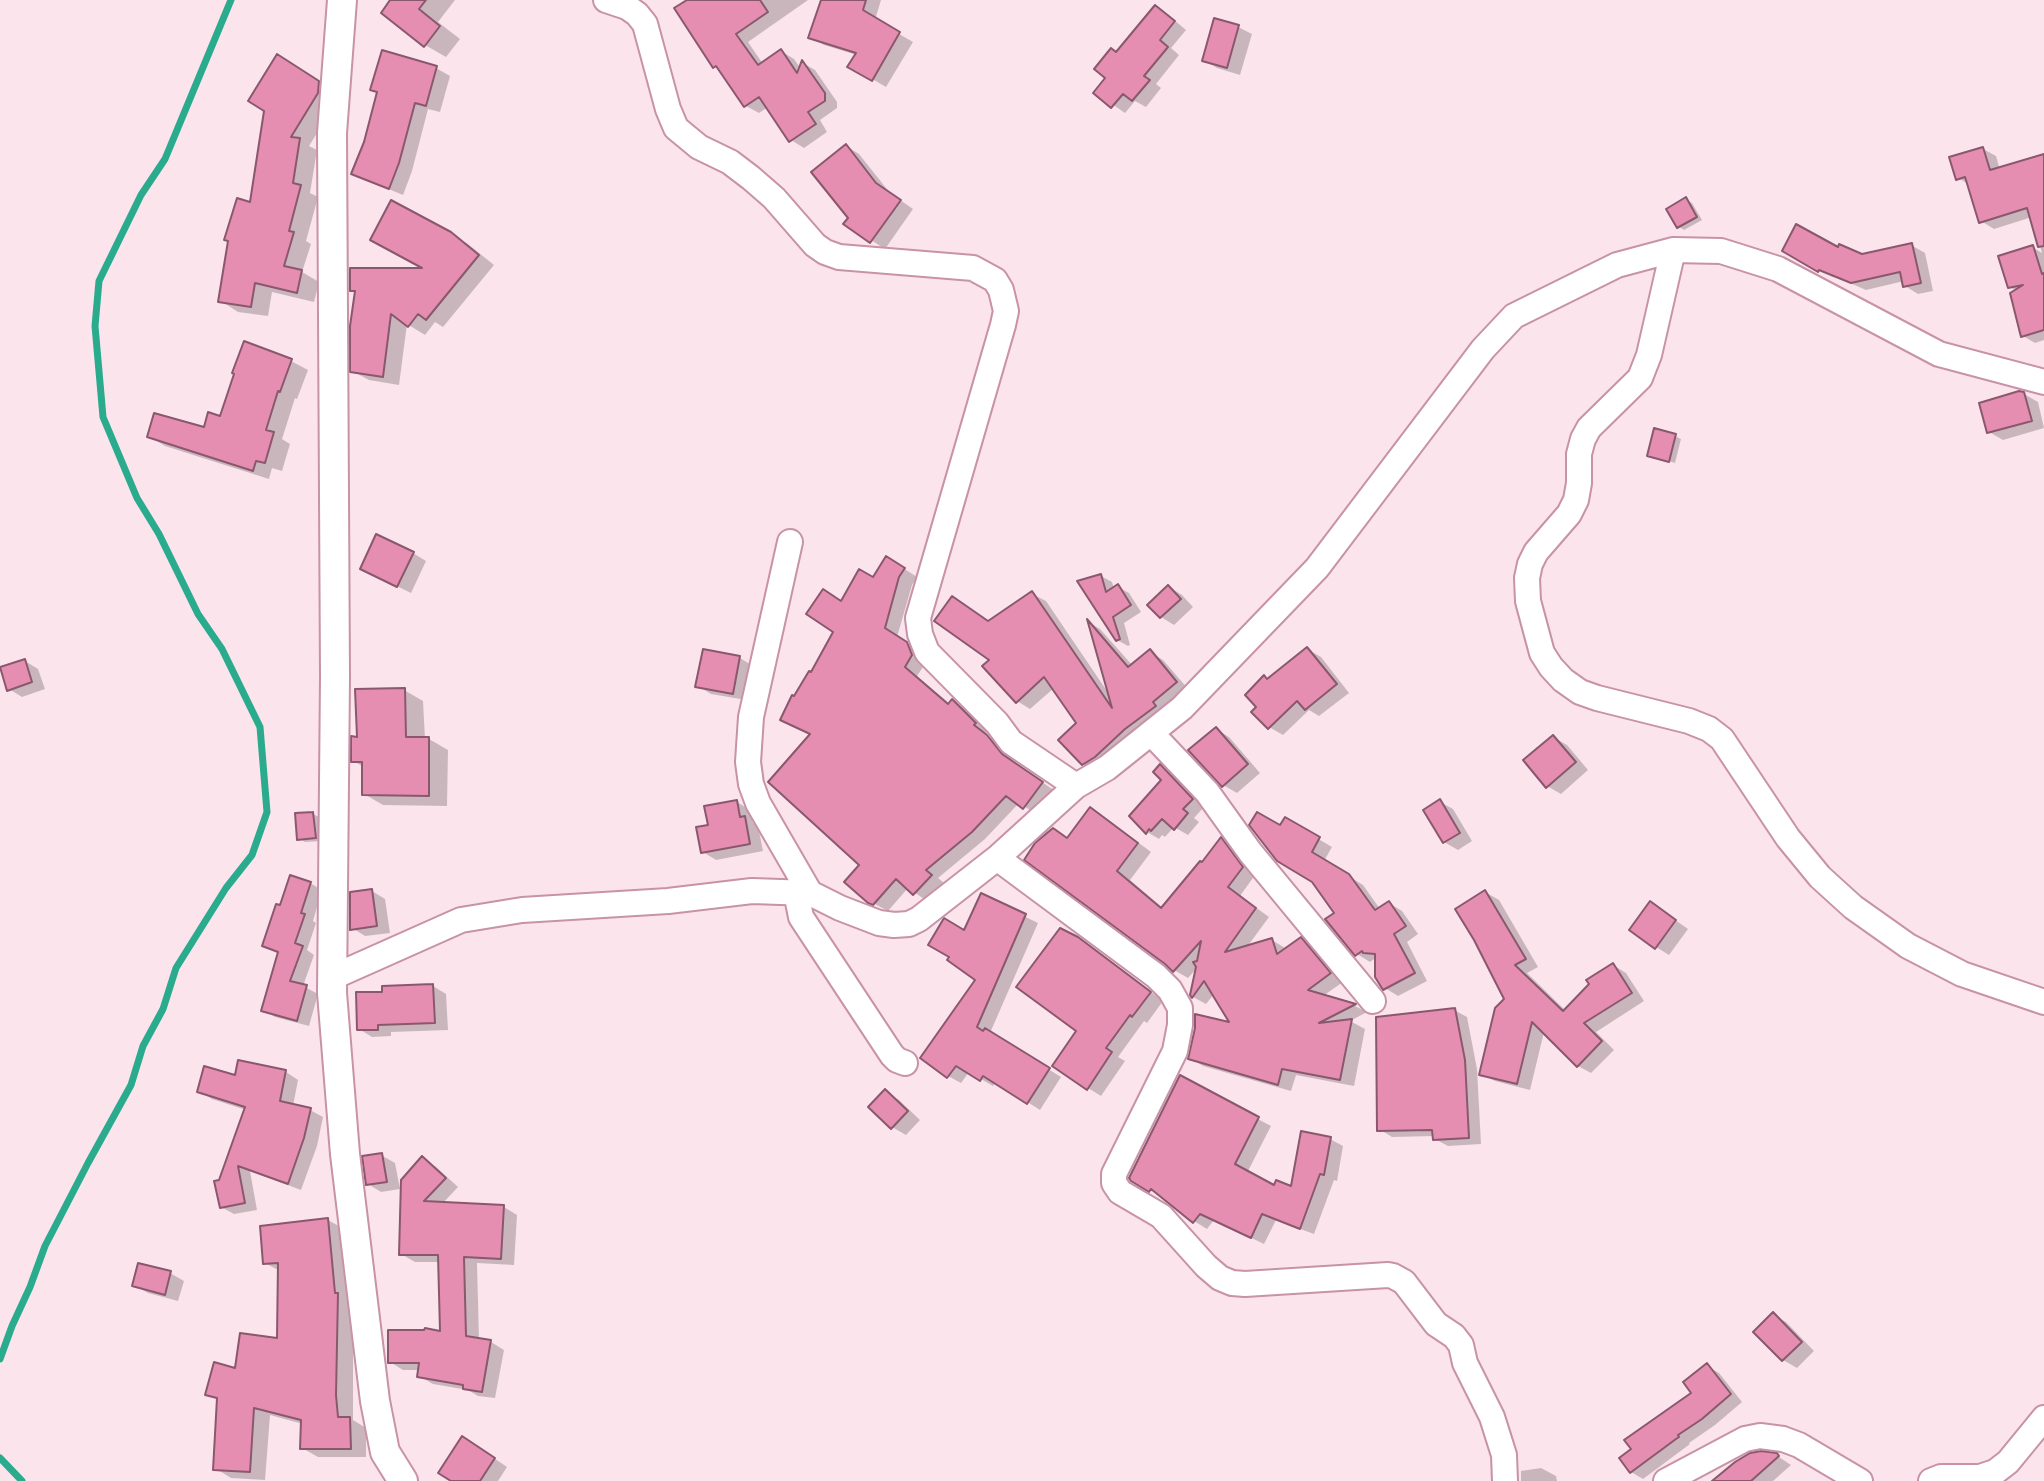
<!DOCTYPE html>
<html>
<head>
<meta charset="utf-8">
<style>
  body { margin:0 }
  canvas { display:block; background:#fbe4ec }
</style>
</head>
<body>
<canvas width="2044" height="1481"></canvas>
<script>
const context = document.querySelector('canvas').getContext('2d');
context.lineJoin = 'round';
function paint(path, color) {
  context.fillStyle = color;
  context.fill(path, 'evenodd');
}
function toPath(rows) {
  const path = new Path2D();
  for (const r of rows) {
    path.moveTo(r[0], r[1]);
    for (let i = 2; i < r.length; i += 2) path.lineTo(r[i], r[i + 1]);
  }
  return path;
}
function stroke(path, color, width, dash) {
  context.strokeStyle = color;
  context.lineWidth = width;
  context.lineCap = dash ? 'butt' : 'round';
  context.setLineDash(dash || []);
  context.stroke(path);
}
paint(toPath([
  [393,0,455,0,438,22,460,39,446,57,425,45],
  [686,0,808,0,748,42,763,64,781,51,794,59,801,69,803,63,815,70,837,102,837,108,820,120,827,132,804,148,791,140,768,107,759,113,746,106,722,71,715,66],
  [823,0,881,0,875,20,913,42,886,87,850,66,857,55,824,45,811,37],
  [1155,7,1167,14,1186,30,1171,48,1179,55,1156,84,1161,88,1146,107,1135,101,1125,113,1096,93,1108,78,1117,53],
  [1238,27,1252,34,1240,75,1217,68,1204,60],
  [383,53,436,68,450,76,440,112,428,109,412,171,403,195,367,180,354,173,366,142,379,93],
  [295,67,336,93,335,104,309,146,317,150,310,193,318,197,306,241,311,244,302,272,319,282,314,302,272,292,268,316,238,312,221,301],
  [846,146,859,154,890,193,913,209,885,249,846,224,850,218],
  [1983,149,1996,156,2000,170,2044,156,2044,340,2035,343,2023,336,2017,291,2010,287,2032,247,2042,253,2032,217,1994,229,1981,221,1970,185,1958,178],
  [1686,200,1692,203,1702,220,1684,230,1678,226],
  [450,234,468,244,494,265,443,327,435,322,425,335,407,324,399,385,369,380,352,371,357,292,352,290,428,270],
  [1911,245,1925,253,1933,291,1918,294,1905,286,1904,281,1866,290,1834,276,1833,277,1784,250,1838,250,1862,256],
  [245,344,291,361,308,370,297,399,295,398,282,439,290,444,282,471,272,468,269,479,165,446,149,436,205,430,222,418],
  [2024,394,2038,402,2044,428,2003,440,1989,432],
  [1675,436,1681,439,1675,463,1649,455],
  [413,553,426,561,411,593,376,576],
  [900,566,917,577,912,585,897,637,920,652,925,664,917,676,950,704,952,701,965,709,988,731,985,734,1001,745,1016,764,1055,791,1038,815,1019,803,985,839,938,878,944,883,927,901,908,888,888,911,869,901,861,865,812,734,812,675,835,632,843,603,873,579],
  [1101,576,1112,582,1114,589,1118,587,1129,593,1141,612,1124,623,1130,645,1128,646,1117,640],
  [1169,587,1182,595,1193,607,1174,625,1161,617],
  [1032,594,1046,601,1109,694,1090,623,1100,629,1133,666,1150,652,1163,660,1189,690,1097,772,1083,764,1079,723,1054,688,1030,709,1017,701,992,659,990,623],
  [1307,649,1321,657,1349,693,1319,716,1309,710,1283,735,1269,727,1259,707,1269,680],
  [740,658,753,666,746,700,711,694,698,686],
  [25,661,38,669,45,689,22,697,9,689],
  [404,690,423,701,425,739,429,739,448,750,447,806,383,805,364,794,364,767,353,761,359,739],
  [1216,729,1229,737,1260,773,1237,793,1223,785],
  [1553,737,1567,745,1588,770,1561,794,1547,786],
  [1160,767,1173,774,1204,807,1194,818,1199,822,1188,835,1174,827,1165,837,1162,835,1159,839,1147,832,1164,780],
  [737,802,750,810,753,823,758,826,763,851,716,860,703,852,710,826],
  [1440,802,1453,809,1472,841,1458,850,1444,842],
  [1091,810,1104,817,1151,852,1130,880,1163,908,1202,865,1221,840,1234,847,1255,875,1240,896,1269,917,1247,947,1272,940,1285,948,1286,950,1301,939,1314,947,1343,982,1323,996,1355,1006,1367,1012,1350,1021,1365,1029,1354,1086,1296,1075,1291,1091,1203,1066,1190,1058,1233,1025,1214,994,1206,1004,1193,997,1192,994,1198,967,1188,978,1174,970,1069,839],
  [313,814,319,817,321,841,305,842,299,838],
  [1286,820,1332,847,1324,861,1363,885,1380,909,1389,903,1402,911,1418,934,1407,942,1427,981,1398,996,1385,988,1377,957,1370,962,1357,954,1337,913,1280,828],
  [310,883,322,890,313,921,316,923,307,950,314,955,303,986,318,994,309,1026,275,1017,263,1010,279,953,264,945,282,908],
  [372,891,385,899,390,933,365,936,352,928],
  [1485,892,1499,900,1538,967,1527,973,1566,1011,1613,965,1626,973,1644,1001,1596,1032,1614,1050,1591,1073,1578,1066,1544,1032,1530,1090,1495,1081,1481,1074,1506,999],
  [982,896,1038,923,990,1033,1061,1077,1040,1110,996,1082,993,1086,969,1072,961,1083,948,1076,978,980,965,932],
  [1651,903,1688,929,1669,955,1656,947],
  [1077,938,1092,947,1163,1001,1147,1023,1144,1021,1118,1057,1125,1061,1101,1096,1088,1088,1079,1031],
  [433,986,446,994,448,1030,391,1032,391,1036,372,1037,359,1029,384,994],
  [1454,1010,1467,1017,1477,1069,1481,1144,1448,1146,1435,1139,1435,1136,1392,1137,1379,1129],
  [240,1062,286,1072,298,1080,293,1106,310,1110,323,1117,317,1146,301,1190,250,1171,257,1210,234,1214,221,1207,221,1182,246,1110,212,1099,199,1091,237,1077],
  [1181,1078,1271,1126,1247,1173,1276,1188,1293,1189,1330,1139,1343,1146,1337,1181,1334,1180,1314,1234,1276,1220,1264,1244,1214,1220,1207,1229,1194,1221,1163,1197,1132,1178],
  [886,1092,899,1100,920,1120,906,1135,892,1127],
  [381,1155,395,1163,400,1189,381,1192,368,1184],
  [422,1159,436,1167,458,1187,442,1204,504,1207,517,1215,514,1265,477,1263,479,1340,491,1342,504,1350,495,1398,478,1396,468,1390,433,1384,419,1376,420,1370,403,1370,390,1362,442,1333,440,1262,415,1262,401,1254],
  [328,1220,344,1229,353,1304,353,1420,366,1428,366,1457,318,1457,302,1448,303,1424,270,1415,265,1480,231,1478,215,1468,219,1401,208,1394,279,1340,280,1271,265,1263],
  [170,1273,184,1281,178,1301,148,1293,134,1285],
  [1773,1315,1786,1322,1814,1351,1797,1368,1783,1360],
  [1707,1366,1719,1373,1742,1402,1715,1425,1689,1443,1690,1444,1643,1479,1631,1472,1694,1393],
  [476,1446,507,1467,498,1481,455,1481],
  [1776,1455,1791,1465,1773,1481,1750,1481],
  [1541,1468,1556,1476,1557,1481,1521,1481,1521,1471]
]), '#0003');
stroke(toPath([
  [0,1359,12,1326,30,1287,45,1246,88,1163,131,1085,143,1046,163,1009,176,968,226,888,252,855,267,812,260,727,222,649,198,614,159,534,137,498,103,417,95,326,99,281,141,195,165,159,231,0],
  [0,1458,22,1481]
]), '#2bab8e', 7);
const building = toPath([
  [390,0,426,0,419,9,440,26,424,47,381,13,390,0],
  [687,0,760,0,768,12,736,34,758,65,781,49,797,73,802,60,825,93,825,101,808,112,816,124,789,142,759,97,744,107,716,66,713,68,674,8,687,0],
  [821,0,866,0,863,10,900,32,872,81,847,67,856,53,808,38,821,0],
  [1155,5,1175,21,1160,40,1168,47,1144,76,1150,80,1132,101,1123,94,1111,108,1093,93,1105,78,1094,69,1111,48,1116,52,1155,5],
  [1214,18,1239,25,1227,68,1202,61,1214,18],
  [382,50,437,66,426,106,415,103,399,163,389,189,351,174,364,142,377,92,370,90,382,50],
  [277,54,319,81,318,93,291,137,300,138,293,183,301,185,289,231,294,232,284,266,302,270,297,293,255,283,251,307,218,302,228,241,224,240,237,198,250,202,264,111,248,101,277,54],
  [846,144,876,183,901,200,870,243,843,224,848,218,811,172,846,144],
  [1983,147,1990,170,2044,154,2044,246,2038,247,2027,208,1979,223,1965,177,1956,180,1949,157,1983,147],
  [1686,197,1697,217,1677,228,1666,209,1686,197],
  [391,200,451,232,479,255,426,320,418,314,408,327,391,314,383,377,350,372,350,326,355,291,350,291,350,268,422,268,370,240,391,200],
  [1796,224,1838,247,1839,244,1862,254,1912,243,1921,283,1903,287,1900,272,1851,283,1819,270,1818,272,1782,251,1796,224],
  [2033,245,2042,274,2044,273,2044,330,2021,337,2010,293,2023,285,2008,288,1998,256,2033,245],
  [244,341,292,359,280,392,278,391,266,430,274,432,265,463,256,461,253,471,147,437,154,413,204,427,208,412,220,416,234,374,232,373,244,341],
  [2019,391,2024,392,2032,421,1987,433,1979,403,2019,391],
  [1654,428,1676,434,1669,462,1647,456,1654,428],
  [376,534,414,552,397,587,360,569,376,534],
  [886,556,905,568,899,577,885,628,907,642,912,655,905,667,948,704,952,699,976,723,974,725,987,735,1002,754,1043,782,1023,809,1006,796,972,832,926,870,932,875,913,895,896,879,873,905,868,903,844,882,859,865,768,782,810,734,780,720,792,695,794,696,809,671,811,672,833,632,806,614,823,589,841,601,859,569,873,577,886,556],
  [1101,574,1106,592,1118,584,1131,605,1113,617,1120,639,1116,641,1077,581,1101,574],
  [1168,585,1181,599,1160,618,1147,605,1168,585],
  [1032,591,1112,708,1087,619,1128,667,1150,649,1177,682,1153,702,1156,706,1125,729,1095,757,1082,765,1058,740,1076,723,1044,677,1016,703,982,666,989,660,934,621,952,596,988,621,1032,591],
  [1307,647,1337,684,1305,710,1297,701,1268,729,1251,712,1256,707,1245,695,1264,675,1267,679,1307,647],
  [703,649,740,656,733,694,695,687,703,649],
  [25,659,32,682,7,691,0,667,25,659],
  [405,688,406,737,429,737,429,796,362,795,362,762,351,762,351,736,357,737,355,689,405,688],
  [1216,727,1248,764,1222,787,1188,750,1216,727],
  [1553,735,1576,762,1546,788,1523,760,1553,735],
  [1160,764,1193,799,1183,809,1188,813,1174,830,1162,819,1151,831,1149,829,1146,834,1129,816,1161,780,1153,772,1160,764],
  [1440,799,1460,833,1443,843,1423,810,1440,799],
  [737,800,740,817,745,816,750,844,701,853,696,827,708,825,704,806,737,800],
  [1090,807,1138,843,1117,871,1161,908,1200,861,1202,862,1221,837,1243,867,1228,887,1256,908,1225,952,1272,938,1277,954,1301,937,1331,973,1308,990,1356,1004,1319,1023,1352,1019,1340,1080,1282,1069,1278,1085,1188,1059,1195,1028,1195,1014,1229,1022,1204,981,1192,998,1190,995,1196,967,1193,962,1197,961,1201,941,1173,972,1165,964,1024,860,1035,843,1053,828,1067,838,1090,807],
  [313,812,316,838,297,840,295,813,313,812],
  [1257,812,1280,825,1285,817,1320,837,1312,852,1349,874,1375,910,1389,901,1406,926,1394,934,1415,973,1383,990,1375,977,1375,954,1363,953,1362,951,1355,956,1325,919,1334,913,1312,882,1277,861,1249,825,1257,812],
  [290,875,311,882,301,913,305,914,295,943,303,946,290,981,307,985,297,1021,261,1011,278,952,262,946,276,904,280,905,290,875],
  [372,889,377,926,350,930,350,892,372,889],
  [1485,890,1526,959,1515,965,1563,1011,1589,984,1586,980,1613,963,1632,993,1584,1023,1602,1041,1577,1067,1532,1022,1517,1084,1479,1075,1495,1008,1504,999,1474,940,1455,909,1485,890],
  [981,893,1026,914,977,1027,983,1031,985,1028,1050,1068,1027,1104,983,1076,980,1081,956,1066,947,1078,920,1058,975,980,947,960,949,957,928,945,944,918,964,930,981,893],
  [1650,901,1676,920,1655,949,1629,930,1650,901],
  [1060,928,1078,937,1151,992,1132,1017,1130,1015,1106,1048,1112,1052,1087,1090,1052,1066,1076,1031,1016,987,1060,928],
  [433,984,435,1023,378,1025,378,1030,357,1030,356,992,382,992,382,986,433,984],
  [1455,1008,1465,1060,1469,1138,1433,1140,1432,1130,1377,1131,1376,1017,1455,1008],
  [238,1060,286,1070,280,1101,311,1108,304,1138,288,1184,238,1166,245,1203,220,1208,214,1181,219,1180,245,1107,197,1092,204,1066,235,1075,238,1060],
  [1180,1075,1259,1117,1235,1164,1274,1185,1276,1180,1291,1186,1301,1131,1331,1137,1324,1175,1320,1174,1300,1229,1262,1214,1251,1238,1200,1214,1193,1223,1151,1189,1149,1192,1131,1181,1129,1178,1180,1075],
  [885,1089,908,1111,891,1129,868,1107,885,1089],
  [382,1153,387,1182,366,1185,362,1156,382,1153],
  [422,1156,446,1178,424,1201,504,1205,501,1259,464,1257,466,1336,491,1340,482,1392,463,1389,463,1385,417,1377,419,1363,388,1363,388,1330,424,1330,425,1328,440,1331,438,1255,399,1255,401,1180,422,1156],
  [328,1218,335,1293,338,1293,336,1395,338,1417,350,1417,351,1449,300,1449,301,1420,254,1408,250,1472,213,1470,217,1398,205,1395,214,1362,235,1368,240,1333,277,1338,278,1263,263,1264,260,1226,328,1218],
  [138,1263,171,1271,165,1295,132,1286,138,1263],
  [1773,1312,1802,1342,1782,1361,1753,1332,1773,1312],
  [1707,1363,1731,1394,1702,1419,1678,1435,1679,1437,1676,1439,1630,1473,1619,1458,1631,1449,1624,1440,1691,1393,1683,1382,1707,1363],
  [462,1436,495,1458,480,1481,451,1481,438,1473,462,1436],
  [1761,1451,1777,1453,1779,1456,1751,1481,1712,1481,1735,1462,1750,1453,1761,1451]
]);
paint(building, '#e68db2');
stroke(building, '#8a586d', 2);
const minor = toPath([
  [606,0,627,7,637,14,645,24,668,109,676,128,699,147,730,162,751,178,774,198,815,245,825,252,839,257,973,268,995,280,1001,290,1006,311,1003,325,918,618,920,634,927,652,997,723,1011,742,1076,786],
  [1673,250,1649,355,1640,378,1589,428,1583,439,1579,454,1579,483,1576,500,1569,514,1536,552,1530,564,1527,578,1528,601,1542,653,1551,667,1563,680,1580,692,1597,698,1689,721,1709,729,1722,739,1788,838,1820,877,1853,907,1908,946,1962,974,2044,1002],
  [790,542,751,717,748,762,751,784,758,803,810,893],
  [1152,734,1207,792,1250,852,1373,1001],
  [997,858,1156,976,1170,990,1180,1008,1180,1025,1175,1051,1114,1174,1114,1183,1120,1192,1161,1216,1206,1266,1220,1278,1232,1283,1245,1284,1388,1275,1393,1276,1404,1282,1436,1324,1454,1336,1461,1345,1465,1363,1492,1417,1504,1455,1505,1481],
  [796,892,801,917,892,1055,897,1060,905,1063],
  [333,977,461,920,522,910,668,901,752,891,810,893,840,908,879,923,894,925,909,924,919,919,997,858,1076,786,1107,768,1182,708,1317,568,1483,349,1514,316,1617,265,1673,250,1721,251,1778,269,1939,354,2044,382],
  [1666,1481,1745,1439,1760,1436,1783,1439,1799,1445,1860,1481],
  [1931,1481,1941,1477,1980,1477,1995,1472,2008,1462,2044,1418]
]);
const tertiary = toPath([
  [342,0,332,133,335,677,332,993,345,1154,375,1401,385,1452,403,1481]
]);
stroke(minor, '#c892a7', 28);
stroke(tertiary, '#c892a7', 32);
stroke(minor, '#fff', 24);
stroke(tertiary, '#fff', 28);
</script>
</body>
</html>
